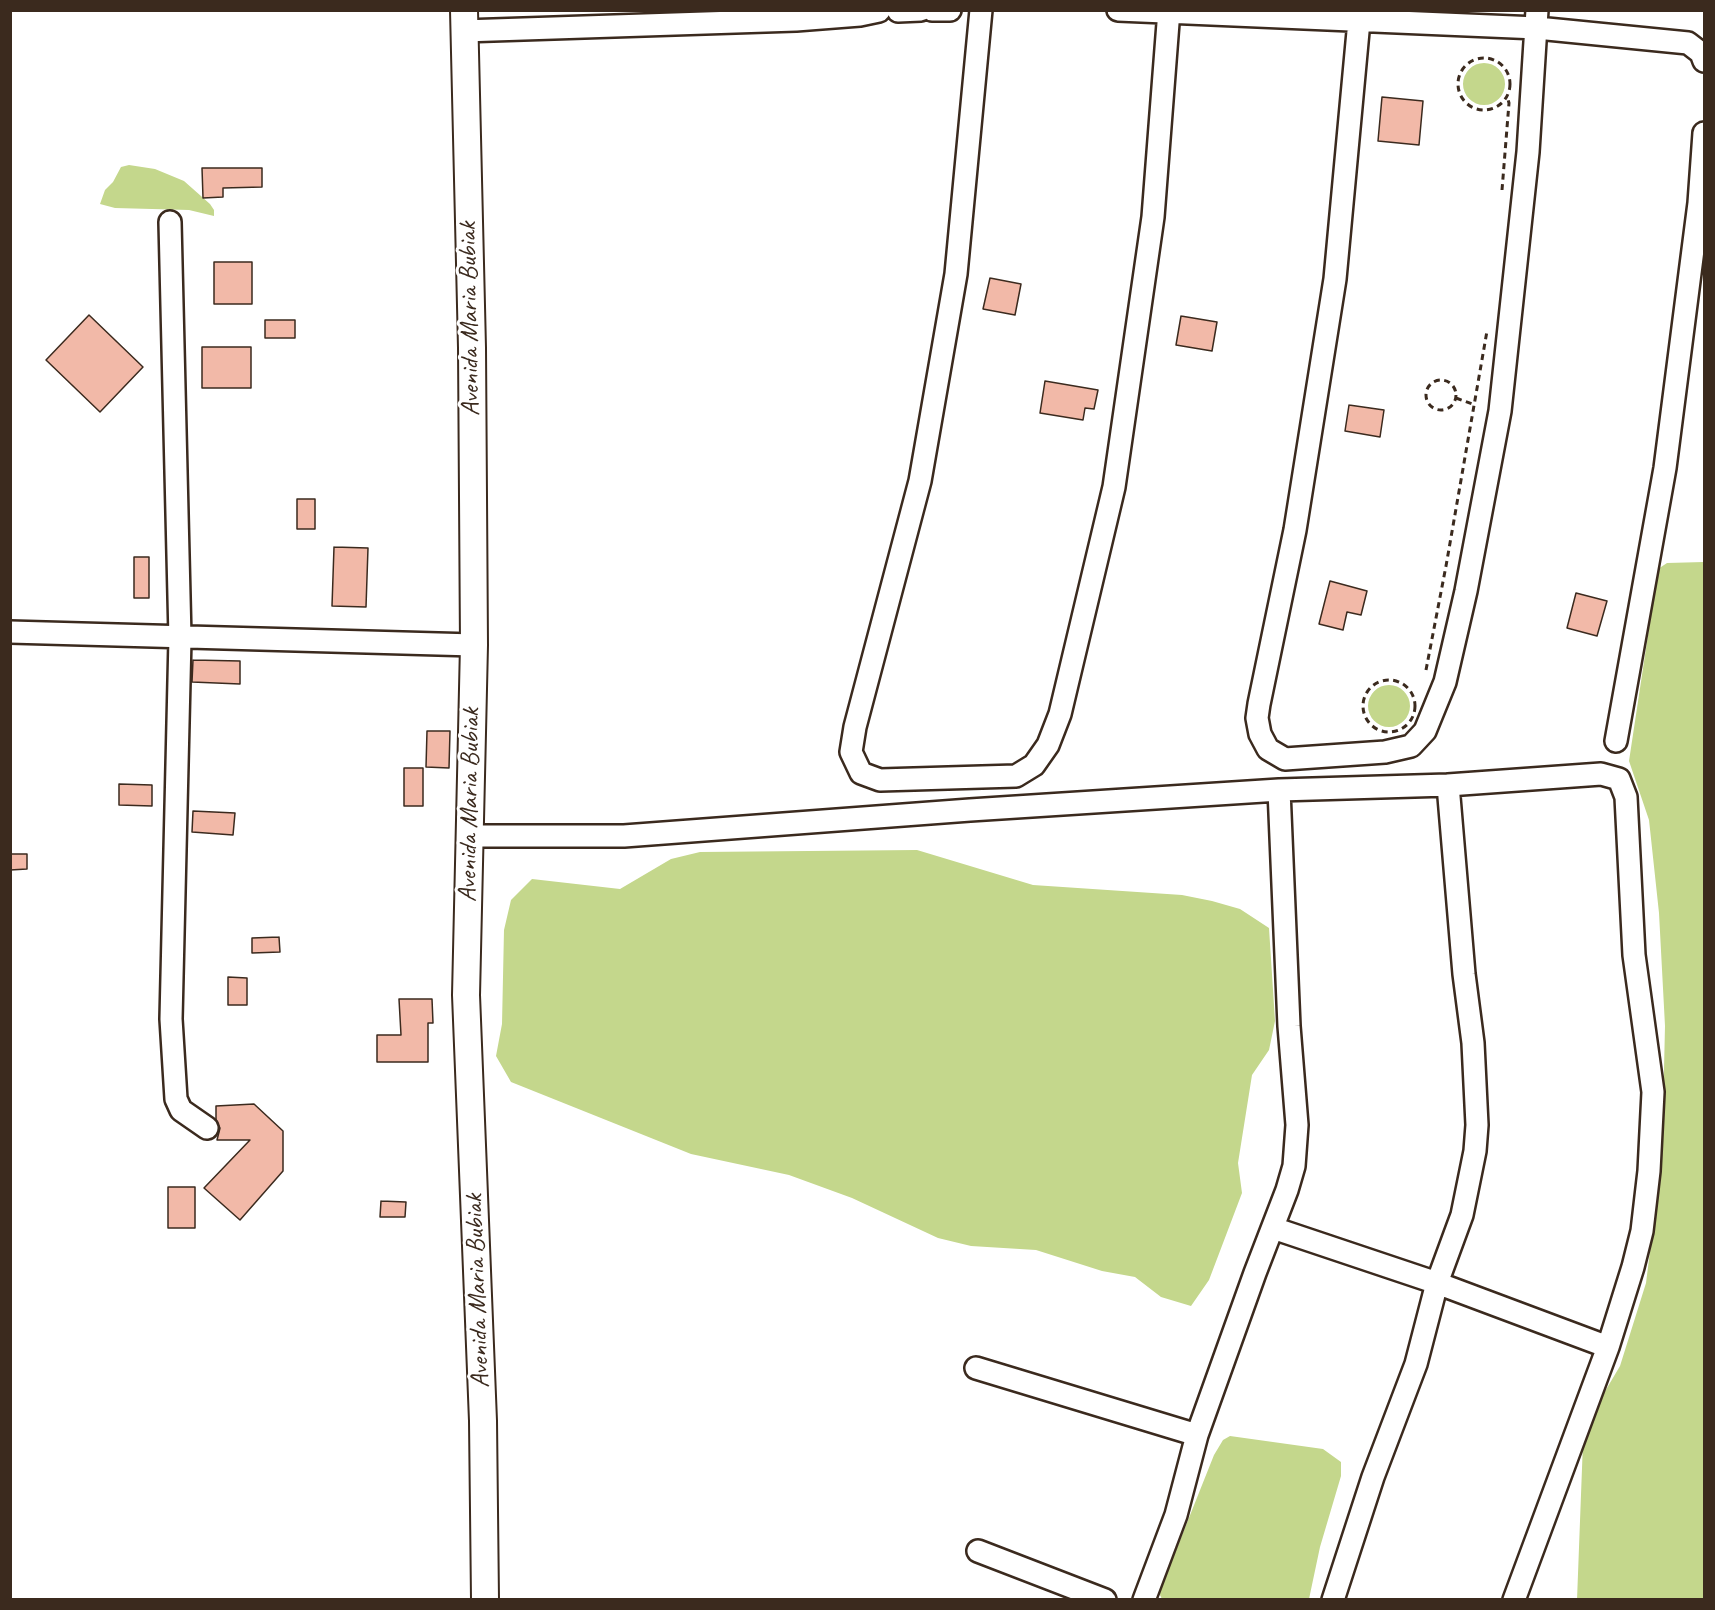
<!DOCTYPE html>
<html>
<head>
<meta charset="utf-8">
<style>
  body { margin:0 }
  #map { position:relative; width:1715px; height:1610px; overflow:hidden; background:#fff; font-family:Caveat,sans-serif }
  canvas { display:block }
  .frame { position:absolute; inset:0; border:12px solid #3b2a1e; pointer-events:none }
</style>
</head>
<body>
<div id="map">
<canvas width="1715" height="1610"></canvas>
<div class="frame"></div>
</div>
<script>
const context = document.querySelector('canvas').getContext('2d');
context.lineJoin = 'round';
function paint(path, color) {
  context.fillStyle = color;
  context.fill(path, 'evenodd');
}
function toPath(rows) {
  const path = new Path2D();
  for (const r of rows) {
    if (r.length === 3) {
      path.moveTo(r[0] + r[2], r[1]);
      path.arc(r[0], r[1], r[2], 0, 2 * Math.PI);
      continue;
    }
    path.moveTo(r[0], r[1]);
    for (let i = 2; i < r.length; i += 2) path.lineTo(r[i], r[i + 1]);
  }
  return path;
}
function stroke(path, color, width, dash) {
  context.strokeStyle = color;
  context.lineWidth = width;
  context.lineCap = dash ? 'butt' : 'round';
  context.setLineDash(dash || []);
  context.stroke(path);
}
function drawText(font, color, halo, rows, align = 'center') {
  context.font = font + ' Caveat,sans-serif';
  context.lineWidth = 6;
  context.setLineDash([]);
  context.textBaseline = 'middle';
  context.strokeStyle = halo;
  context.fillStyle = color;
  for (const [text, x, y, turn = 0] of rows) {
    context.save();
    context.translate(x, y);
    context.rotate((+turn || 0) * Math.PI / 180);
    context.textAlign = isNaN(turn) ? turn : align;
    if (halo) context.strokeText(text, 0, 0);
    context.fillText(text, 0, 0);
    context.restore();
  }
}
paint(toPath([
  [1484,84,21],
  [129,165,155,169,184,181,210,204,214,210,214,216,189,210,115,208,100,204,105,190,113,182,121,167],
  [1704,562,1704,1599,1577,1600,1583,1442,1591,1415,1620,1366,1646,1283,1662,1156,1665,1026,1659,913,1649,820,1629,761,1658,569,1667,563],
  [1389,706,21],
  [917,850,1033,885,1182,895,1212,901,1240,909,1269,928,1275,1021,1269,1050,1252,1075,1238,1163,1242,1193,1209,1280,1191,1306,1161,1297,1135,1277,1102,1271,1036,1250,971,1246,938,1238,852,1198,789,1175,691,1154,511,1082,496,1056,502,1024,504,930,511,900,532,879,620,889,671,859,700,852],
  [1230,1436,1323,1449,1341,1462,1341,1476,1320,1547,1309,1599,1162,1599,1159,1593,1214,1455,1223,1440]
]), '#c4d78c');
const building = toPath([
  [1382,97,1423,101,1419,145,1378,141,1382,97],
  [202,168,262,168,262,187,223,188,223,197,203,198,202,168],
  [214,262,252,262,252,304,214,304,214,262],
  [990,278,1021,284,1015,315,983,309,990,278],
  [89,315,143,367,100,412,46,360,89,315],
  [1181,316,1217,322,1212,351,1176,345,1181,316],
  [265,320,295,320,295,338,265,338,265,320],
  [202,347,251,347,251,388,202,388,202,347],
  [1045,381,1098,390,1094,409,1085,408,1083,420,1040,413,1045,381],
  [1349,405,1384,410,1380,437,1345,431,1349,405],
  [297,499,315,499,315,529,297,529,297,499],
  [334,547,368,548,366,607,332,606,334,547],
  [134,557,149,557,149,598,134,598,134,557],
  [1330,581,1367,591,1361,615,1347,612,1343,630,1319,624,1330,581],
  [1576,593,1607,601,1597,636,1567,628,1576,593],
  [193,660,240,661,240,684,192,682,193,660],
  [427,731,450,731,449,768,426,767,427,731],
  [404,768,423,768,423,806,404,806,404,768],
  [119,784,152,785,152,806,119,805,119,784],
  [193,811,235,813,233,835,192,832,193,811],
  [10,854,27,854,27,869,10,870,10,854],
  [279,937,280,952,252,953,252,938,279,937],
  [228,977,247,978,247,1005,228,1005,228,977],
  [399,999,432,999,433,1023,428,1023,428,1062,377,1062,377,1035,401,1035,399,999],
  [254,1104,283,1131,283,1171,240,1220,204,1188,250,1140,217,1140,220,1128,216,1120,216,1106,254,1104],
  [168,1187,195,1187,195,1228,168,1228,168,1187],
  [381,1201,406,1202,405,1217,380,1217,381,1201]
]);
paint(building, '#f2b9a8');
stroke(building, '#3b2a1e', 1.5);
const minor = toPath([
  [932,10,950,10],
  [981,10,956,274,920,481,855,727,851,752,861,773,880,780,1016,776,1034,765,1048,745,1060,714,1114,487,1153,217,1169,10],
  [1118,10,1537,28,1688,43,1701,53,1704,61],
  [1360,10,1335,279,1295,530,1259,704,1257,718,1260,734,1268,749,1285,759,1385,752,1411,746,1425,731,1445,682,1466,591,1500,411,1528,152,1537,10],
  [898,11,921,10],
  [463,31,796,20,860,15,879,11],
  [170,222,180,638,171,1019,176,1099,181,1110,207,1128],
  [10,632,474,645],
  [1616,741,1665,468,1699,203,1704,133],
  [469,836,624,836,970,810,1279,790,1448,785,1601,774,1619,779,1626,797,1634,955,1653,1092,1649,1171,1642,1231,1633,1267,1608,1347,1514,1600],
  [1273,1228,1437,1283,1608,1347],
  [976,1368,1197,1435],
  [978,1551,1105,1600],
  [1144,1600,1176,1515,1197,1435,1255,1273,1287,1190,1294,1166,1297,1125,1289,1026,1279,790],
  [1333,1600,1373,1477,1416,1364,1437,1283,1462,1215,1475,1151,1477,1125,1473,1043,1464,974,1448,785]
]);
const tertiary = toPath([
  [464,10,472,348,474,645,466,995,483,1421,485,1600]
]);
stroke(minor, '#3b2a1e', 26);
stroke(tertiary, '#3b2a1e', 30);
stroke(toPath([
  [1484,84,26],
  [1502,190,1509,103,1507,96],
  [1441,395,15],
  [1456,398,1475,405],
  [1426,670,1446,566,1487,331],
  [1389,706,26]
]), '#3b2a1e', 3, [6, 4.5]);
stroke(minor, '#fff', 21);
stroke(tertiary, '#fff', 26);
drawText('26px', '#3b2a1e', '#fff', [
  ["Avenida Maria Bubiak",470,319,-91],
  ["Avenida Maria Bubiak",470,805,-89],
  ["Avenida Maria Bubiak",478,1291,-92]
]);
</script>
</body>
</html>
